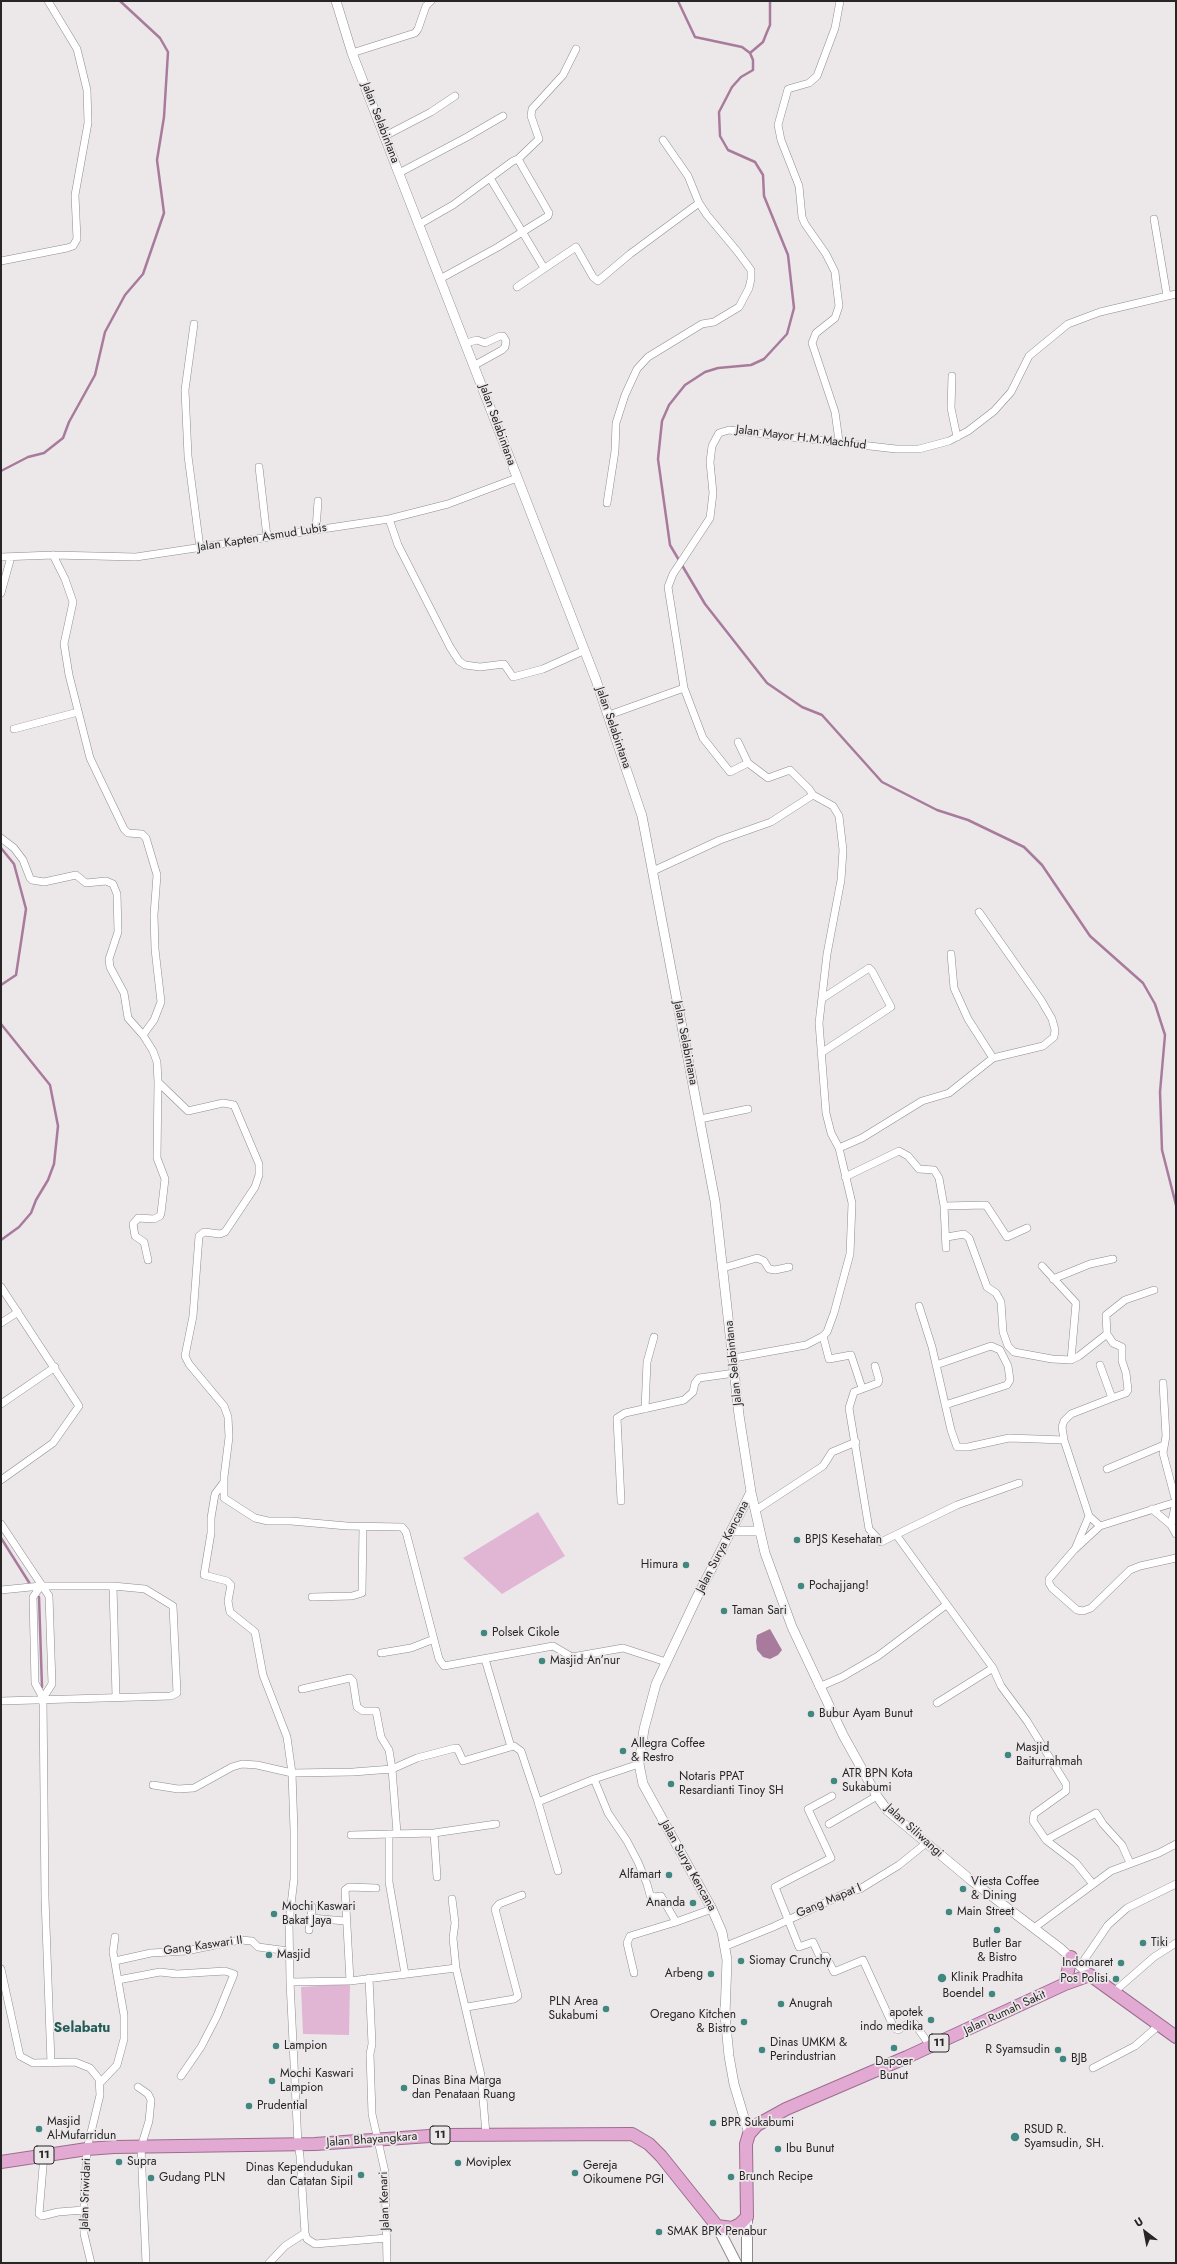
<!DOCTYPE html>
<html>
<head>
<meta charset="utf-8">
<style>
  body { margin:0 }
  #map { position:relative; width:1177px; height:2264px; overflow:hidden; background:#ece8ea; font-family:Jost,sans-serif }
  canvas { display:block }
  .frame { position:absolute; inset:0; border:2px solid #272526; pointer-events:none }
  .north { position:absolute; left:1125px; top:2212px; width:40px; height:40px; -webkit-text-stroke:3px #ece8ea; paint-order:stroke; rotate:328deg; font-size:11px; font-weight:700; line-height:16px; text-align:center; color:#272526 }
  .north::after { content:''; display:block; margin:auto; width:14px; height:18px; background:#272526; clip-path:polygon(50% 0,100% 100%,50% 72%,0 100%) }
</style>
</head>
<body>
<div id="map">
<canvas width="1177" height="2264"></canvas>
<div class="frame"></div>
<div class="north">U</div>
</div>
<script>
const context = document.querySelector('canvas').getContext('2d');
context.lineJoin = 'round';
function paint(path, color) {
  context.fillStyle = color;
  context.fill(path, 'evenodd');
}
function toPath(rows) {
  const path = new Path2D();
  for (const r of rows) {
    path.moveTo(r[0], r[1]);
    for (let i = 2; i < r.length; i += 2) path.lineTo(r[i], r[i + 1]);
  }
  return path;
}
function stroke(path, color, width, dash) {
  context.strokeStyle = color;
  context.lineWidth = width;
  context.lineCap = dash ? 'butt' : 'round';
  context.setLineDash(dash || []);
  context.stroke(path);
}
function drawText(font, color, halo, rows, align = 'center') {
  context.font = font + ' Jost,sans-serif';
  context.lineWidth = 3.5;
  context.setLineDash([]);
  context.textBaseline = 'middle';
  context.strokeStyle = halo;
  context.fillStyle = color;
  for (const [text, x, y, turn = 0] of rows) {
    context.save();
    context.translate(x, y);
    context.rotate((+turn || 0) * Math.PI / 180);
    context.textAlign = isNaN(turn) ? turn : align;
    if (halo) context.strokeText(text, 0, 0);
    context.fillText(text, 0, 0);
    context.restore();
  }
}
paint(toPath([
  [538,1512,565,1556,502,1594,463,1558],
  [350,1984,349,2035,303,2034,301,1987]
]), '#e0b6d4');
paint(toPath([
  [770,1629,782,1650,778,1655,770,1659,763,1657,757,1650,756,1641,757,1635]
]), '#a87b9c');
stroke(toPath([
  [678,1,695,37,742,47,750,53,753,60,753,70,741,77,732,87,719,112,720,136,728,150,755,162,763,175,764,196,788,255,794,308,787,334,764,359,751,365,718,368,705,372,685,385,669,405,662,421,658,459,670,545,705,604,767,683,802,707,822,715,882,782,937,810,968,820,1024,847,1042,865,1090,936,1143,983,1155,1004,1165,1035,1160,1092,1162,1150,1176,1205],
  [750,53,763,42,767,32,770,25,770,1],
  [1,471,28,457,44,453,63,438,69,422,95,375,105,332,125,295,143,274,164,213,157,160,164,117,168,52,160,38,120,1],
  [1,848,14,864,26,909,16,975,1,985],
  [1,1024,50,1085,58,1126,54,1164,48,1180,36,1200,31,1213,19,1227,1,1240],
  [1,1538,30,1584],
  [39,1597,42,1687]
]), '#a87b9c', 2.5);
const minor = toPath([
  [352,53,415,33,418,29,426,6,431,1],
  [385,136,431,112,455,96],
  [518,159,539,139,531,116,532,109,563,75,576,49],
  [399,173,467,137,503,116],
  [490,178,544,268],
  [1154,219,1167,296],
  [418,225,453,205,513,161,518,159,549,213,548,216,498,247,440,279],
  [1,261,67,248,73,246,77,239,75,195,88,123,87,90,77,49,48,1],
  [517,287,576,247,593,277,598,281,630,254,699,203],
  [194,324,185,390,188,456,200,548],
  [466,343,477,340,485,343,500,336,503,336,506,341,505,347,502,350,475,365],
  [952,376,951,408,957,437],
  [839,441,835,412,812,343,816,333,835,318,839,306,836,282,835,272,826,254,805,224,802,217,799,186,781,140,778,125,788,89,809,83,817,76,835,28,840,1],
  [259,467,267,537],
  [607,503,615,451,616,423,625,395,637,369,648,357,702,324,714,322,739,307,749,288,751,279,751,270,737,251,707,215,699,203,688,176,663,140],
  [389,519,398,545,450,647,459,661,465,665,480,667,504,664,513,677,543,669,585,650],
  [316,529,318,501],
  [53,555,65,579,73,602,64,644,69,675,90,758,124,829,128,833,142,834,146,838,157,875,154,915,155,949,161,1002,154,1020,143,1035],
  [1,557,53,555,136,557,389,519,448,504,517,478],
  [1,593,11,557],
  [684,688,703,738,730,772,748,763,738,742],
  [609,715,684,688,668,587,673,574,710,518,713,493,710,462,712,446,719,433,729,430,896,449,919,449,949,441,968,431,994,411,1011,392,1029,356,1068,324,1100,312,1176,294],
  [14,729,78,712],
  [1,838,14,848,23,860,30,878,32,880,44,882,76,875,86,883,106,881,113,884,117,894,118,932,109,959,110,967,124,993,128,1018,143,1035,153,1051,157,1062,158,1082,188,1111,223,1103,234,1105,259,1164,259,1175,255,1187,225,1232,220,1234,204,1232,199,1236,193,1316,185,1356,189,1364,224,1406,228,1417,229,1437,224,1477,224,1498,255,1518,268,1521,291,1521,347,1526,402,1527,406,1532,439,1659,444,1666,553,1646,572,1657,623,1648,666,1662],
  [653,871,720,840,771,822,813,795,809,789,790,770,768,778,748,763],
  [951,954,954,988,968,1019,993,1058],
  [821,1053,891,1007,872,971,869,968,823,998],
  [700,1119,748,1109],
  [839,1148,862,1138,922,1101,949,1093,993,1058,1043,1046,1054,1037,1055,1030,1052,1019,1041,1000,979,912],
  [845,1177,899,1151,908,1156,919,1169,934,1170,939,1178,944,1206,946,1248],
  [944,1206,986,1205,1007,1237,1027,1228],
  [947,1237,964,1234,969,1238,987,1287,996,1293,1001,1302,1003,1332,1008,1346,1014,1352,1052,1359,1071,1360,1079,1356,1107,1334,1113,1343,1122,1347,1122,1361,1126,1373,1128,1390,1126,1393,1112,1398],
  [148,1260,144,1242,135,1236,133,1224,138,1218,154,1219,160,1216,161,1213,165,1179,157,1158,158,1082],
  [1042,1266,1076,1303,1071,1360],
  [723,1268,757,1258,764,1261,769,1269,775,1270,789,1267],
  [1053,1279,1090,1264,1113,1259],
  [1,1287,79,1406,53,1443,1,1480],
  [919,1306,932,1347,951,1430,957,1447,968,1447,1009,1438,1064,1440,1089,1516,1100,1526,1176,1502],
  [1,1323,18,1312],
  [1107,1334,1106,1315,1125,1300,1154,1290],
  [823,1336,829,1359,851,1355,862,1388],
  [734,1358,806,1345,823,1336,827,1332,834,1313,850,1254,852,1203,839,1148,831,1133,826,1113,819,1023,827,954,841,880,843,850,839,816,833,806,813,795],
  [936,1365,991,1346,1000,1350,1008,1366,1010,1380,1007,1385,945,1405],
  [875,1366,879,1380,878,1383,854,1392,849,1408,869,1529,881,1542,957,1505,1019,1483],
  [1163,1383,1166,1436,1163,1453,1176,1502,1171,1525],
  [1,1404,55,1367],
  [645,1409,647,1362,654,1337],
  [1064,1440,1062,1427,1064,1421,1071,1414,1112,1398,1100,1365],
  [1107,1469,1164,1445],
  [224,1482,215,1494,211,1518,211,1533,204,1575,227,1581,231,1585,228,1601,230,1612,255,1632,263,1675,287,1737,292,1773,294,1830,294,1879,289,1922,290,1982,298,2144,300,2156,305,2233,285,2246,269,2263],
  [621,1501,617,1418,625,1413,684,1400,693,1392,695,1383,699,1378,735,1373],
  [1152,1509,1171,1525,1176,1534],
  [756,1510,823,1466,832,1452,856,1442],
  [1,1524,49,1596,52,1684,43,1698],
  [1100,1526,1074,1550,1049,1579,1049,1583,1052,1588,1077,1610,1083,1611,1091,1608,1130,1570,1140,1566,1176,1558],
  [897,1536,993,1668,1001,1686,1027,1721,1066,1784,1066,1791,1034,1814,1033,1821,1046,1840,1076,1863,1092,1883],
  [1075,1549,1089,1516],
  [41,1586,33,1597,35,1683,43,1698,45,1898,51,2063],
  [113,1586,116,1697],
  [1,1590,41,1586,113,1586,145,1589,173,1606,177,1693,171,1696,1,1701],
  [312,1597,352,1596,362,1593,363,1527],
  [381,1653,411,1648,434,1639],
  [485,1659,511,1747],
  [819,1687,842,1677,878,1656,946,1605],
  [302,1689,350,1678,353,1681,357,1707,363,1711,376,1711,381,1737,389,1750,392,1769,397,1833],
  [937,1703,993,1668],
  [594,1779,608,1813,627,1841,638,1862,647,1884,650,1895,654,1897,661,1896,676,1922],
  [153,1785,178,1789,194,1788,232,1767,242,1764,257,1765,292,1773,353,1772,392,1769,417,1758,455,1748,457,1748,463,1761,514,1746,521,1751,538,1802,594,1779,639,1764],
  [832,1796,808,1809,831,1858,775,1887,799,1947,813,1942,820,1957,826,1956,834,1972,863,1960,894,2028,898,2030,909,2023,914,2023,931,2047],
  [538,1802,558,1871],
  [829,1824,877,1796],
  [434,1833,437,1877],
  [389,1834,389,1882,405,1974],
  [351,1835,434,1833,496,1824],
  [1046,1840,1096,1813,1103,1824,1122,1845,1130,1863],
  [452,1899,455,1923,453,1938,456,1968],
  [312,1907,311,1918,345,1921],
  [1034,1928,1111,1871,1159,1853,1176,1844],
  [309,1930,311,1918],
  [726,1946,773,1927,846,1893,860,1889,899,1865,925,1844],
  [115,1961,151,1953,186,1951,240,1940,252,1941,258,1947,289,1951],
  [1080,1966,1108,1925,1127,1908,1176,1884],
  [1,1969,20,2056,33,2063,75,2062,90,2068,99,2079,100,2095,87,2149,84,2200,84,2234,91,2263],
  [634,1973,627,1943,630,1936,676,1922,712,1909],
  [369,1978,372,2044,370,2054,372,2114,385,2172,387,2263],
  [118,1980,160,1972,177,1974,225,1971,234,1974,217,2016,201,2047,181,2076],
  [350,1981,345,1890,349,1887,376,1888],
  [290,1982,350,1981,456,1968,481,2075,486,2134],
  [1115,1991,1154,1957,1176,1943],
  [467,2007,514,1999,518,1996,495,1909,499,1904,522,1895],
  [1093,2068,1135,2046,1158,2026],
  [100,2083,117,2065,124,2039,124,2015,113,1952,115,1937],
  [138,2087,148,2094,151,2100,149,2121,141,2147,146,2263],
  [44,2155,39,2214,42,2216,58,2212,84,2210],
  [305,2233,307,2239,315,2244,387,2238]
]);
const tertiary = toPath([
  [336,1,352,53,596,680,642,816,715,1201,739,1415,751,1492,765,1553,792,1627,843,1735,877,1796,887,1810,972,1881,1060,1948,1090,1975],
  [732,1531,760,1531],
  [749,2134,734,2084,729,2056,725,2015,727,1960,722,1932,712,1909,643,1784,639,1764,644,1729,656,1684,697,1597,751,1492]
]);
const secondary = toPath([
  [747,2217,747,2263],
  [717,2226,736,2263]
]);
const trunk = toPath([
  [1065,1984,1071,1957],
  [1,2162,87,2149,114,2147,315,2144,444,2135,632,2134,649,2144,661,2156,717,2226,732,2228,740,2224,747,2217,746,2144,749,2134,757,2125,786,2109,907,2057,1065,1984,1090,1975,1176,2037]
]);
stroke(minor, '#8f8c8e', 8);
stroke(tertiary, '#8f8c8e', 10);
stroke(secondary, '#8f8c8e', 12);
stroke(trunk, '#9c6d8f', 14);
stroke(minor, '#fff', 7);
stroke(tertiary, '#fff', 9);
stroke(secondary, '#fff', 10);
stroke(trunk, '#e2aad3', 12);
for (const [x, y, r, color] of [
  [797,1540,4,"#408780"],
  [686,1565,4,"#408780"],
  [801,1586,4,"#408780"],
  [724,1611,4,"#408780"],
  [484,1633,4,"#408780"],
  [542,1661,4,"#408780"],
  [811,1714,4,"#408780"],
  [623,1751,4,"#408780"],
  [1008,1755,4,"#408780"],
  [834,1781,4,"#408780"],
  [671,1784,4,"#408780"],
  [669,1875,4,"#408780"],
  [963,1889,4,"#408780"],
  [693,1903,4,"#408780"],
  [949,1912,4,"#408780"],
  [274,1914,4,"#408780"],
  [997,1930,4,"#408780"],
  [1143,1943,4,"#408780"],
  [269,1955,4,"#408780"],
  [741,1961,4,"#408780"],
  [1121,1963,4,"#408780"],
  [711,1974,4,"#408780"],
  [942,1978,5,"#408780"],
  [1116,1979,4,"#408780"],
  [992,1994,4,"#408780"],
  [781,2004,4,"#408780"],
  [606,2009,4,"#408780"],
  [931,2020,4,"#408780"],
  [744,2022,4,"#408780"],
  [276,2046,4,"#408780"],
  [894,2048,4,"#408780"],
  [762,2050,4,"#408780"],
  [1058,2050,4,"#408780"],
  [1063,2059,4,"#408780"],
  [272,2081,4,"#408780"],
  [404,2088,4,"#408780"],
  [249,2106,4,"#408780"],
  [713,2123,4,"#408780"],
  [39,2129,4,"#408780"],
  [1015,2137,5,"#408780"],
  [778,2149,4,"#408780"],
  [119,2162,4,"#408780"],
  [458,2163,4,"#408780"],
  [575,2173,4,"#408780"],
  [361,2175,4,"#408780"],
  [731,2177,4,"#408780"],
  [151,2178,4,"#408780"],
  [659,2232,4,"#408780"]
]) {
  const dot = new Path2D();
  dot.arc(x, y, r, 0, 2 * Math.PI);
  context.fillStyle = color;
  context.fill(dot);
  stroke(dot, '#ece8ea', 1.5);
}
for (const [x, y, w] of [
  [939,2043,20],
  [440,2135,20],
  [44,2155,20]
]) {
  const box = new Path2D();
  box.roundRect(x - w / 2, y - 9, w, 18, 3);
  context.fillStyle = '#ece8ea';
  context.fill(box);
  stroke(box, '#272526', 1);
}
drawText('bold 11px', '#272526', null, [
  ["11",939,2043],
  ["11",440,2135],
  ["11",44,2155]
]);
drawText('12px', '#272526', '#ece8ea', [
  ["Jalan Selabintana",380,123,69],
  ["Jalan Selabintana",497,425,70],
  ["Jalan Mayor H.M.Machfud",801,438,7],
  ["Jalan Kapten Asmud Lubis",262,538,-9],
  ["Jalan Selabintana",613,728,71],
  ["Jalan Selabintana",685,1043,79],
  ["Jalan Selabintana",734,1363,-96],
  ["Jalan Surya Kencana",723,1547,-63],
  ["Jalan Siliwangi",914,1831,42],
  ["Jalan Surya Kencana",688,1866,61],
  ["Gang Mapat I",829,1901,-23],
  ["Gang Kaswari II",203,1946,-8],
  ["Jalan Rumah Sakit",1005,2013,-25],
  ["Jalan Bhayangkara",372,2140,-4],
  ["Jalan Sriwidari",86,2194,-88],
  ["Jalan Kenari",385,2201,-92]
]);
drawText('12px', '#272526', '#ece8ea', [
  ["BPJS Kesehatan",805,1540],
  ["Himura",678,1565,"right"],
  ["Pochajjang!",809,1586],
  ["Taman Sari",732,1611],
  ["Polsek Cikole",492,1633],
  ["Masjid An’nur",550,1661],
  ["Bubur Ayam Bunut",819,1714],
  ["Allegra Coffee",631,1744],
  ["& Restro",631,1758],
  ["Masjid",1016,1748],
  ["Baiturrahmah",1016,1762],
  ["ATR BPN Kota",842,1774],
  ["Sukabumi",842,1788],
  ["Notaris PPAT",679,1777],
  ["Resardianti Tinoy SH",679,1791],
  ["Alfamart",661,1875,"right"],
  ["Viesta Coffee",971,1882],
  ["& Dining",971,1896],
  ["Ananda",685,1903,"right"],
  ["Mochi Kaswari",282,1907],
  ["Bakat Jaya",282,1921],
  ["Main Street",957,1912],
  ["Tiki",1151,1943],
  ["Butler Bar",997,1944,"center"],
  ["& Bistro",997,1958,"center"],
  ["Masjid",277,1955],
  ["Siomay Crunchy",749,1961],
  ["Indomaret",1113,1963,"right"],
  ["Arbeng",703,1974,"right"],
  ["Klinik Pradhita",951,1978],
  ["Pos Polisi",1108,1979,"right"],
  ["Boendel",984,1994,"right"],
  ["PLN Area",598,2002,"right"],
  ["Sukabumi",598,2016,"right"],
  ["Anugrah",789,2004],
  ["apotek",923,2013,"right"],
  ["indo medika",923,2027,"right"],
  ["Oregano Kitchen",736,2015,"right"],
  ["& Bistro",736,2029,"right"],
  ["Dinas UMKM &",770,2043],
  ["Perindustrian",770,2057],
  ["Lampion",284,2046],
  ["R Syamsudin",1050,2050,"right"],
  ["BJB",1071,2059],
  ["Dapoer",894,2062,"center"],
  ["Bunut",894,2076,"center"],
  ["Mochi Kaswari",280,2074],
  ["Lampion",280,2088],
  ["Dinas Bina Marga",412,2081],
  ["dan Penataan Ruang",412,2095],
  ["Prudential",257,2106],
  ["Masjid",47,2122],
  ["Al-Mufarridun",47,2136],
  ["BPR Sukabumi",721,2123],
  ["RSUD R.",1024,2130],
  ["Syamsudin, SH.",1024,2144],
  ["Ibu Bunut",786,2149],
  ["Supra",127,2162],
  ["Moviplex",466,2163],
  ["Gereja",583,2166],
  ["Oikoumene PGI",583,2180],
  ["Dinas Kependudukan",353,2168,"right"],
  ["dan Catatan Sipil",353,2182,"right"],
  ["Brunch Recipe",739,2177],
  ["Gudang PLN",159,2178],
  ["SMAK BPK Penabur",667,2232]
], 'left');
drawText('bold 14px', '#245d58', '#ece8ea', [
  ["Selabatu",82,2029]
]);
</script>
</body>
</html>
